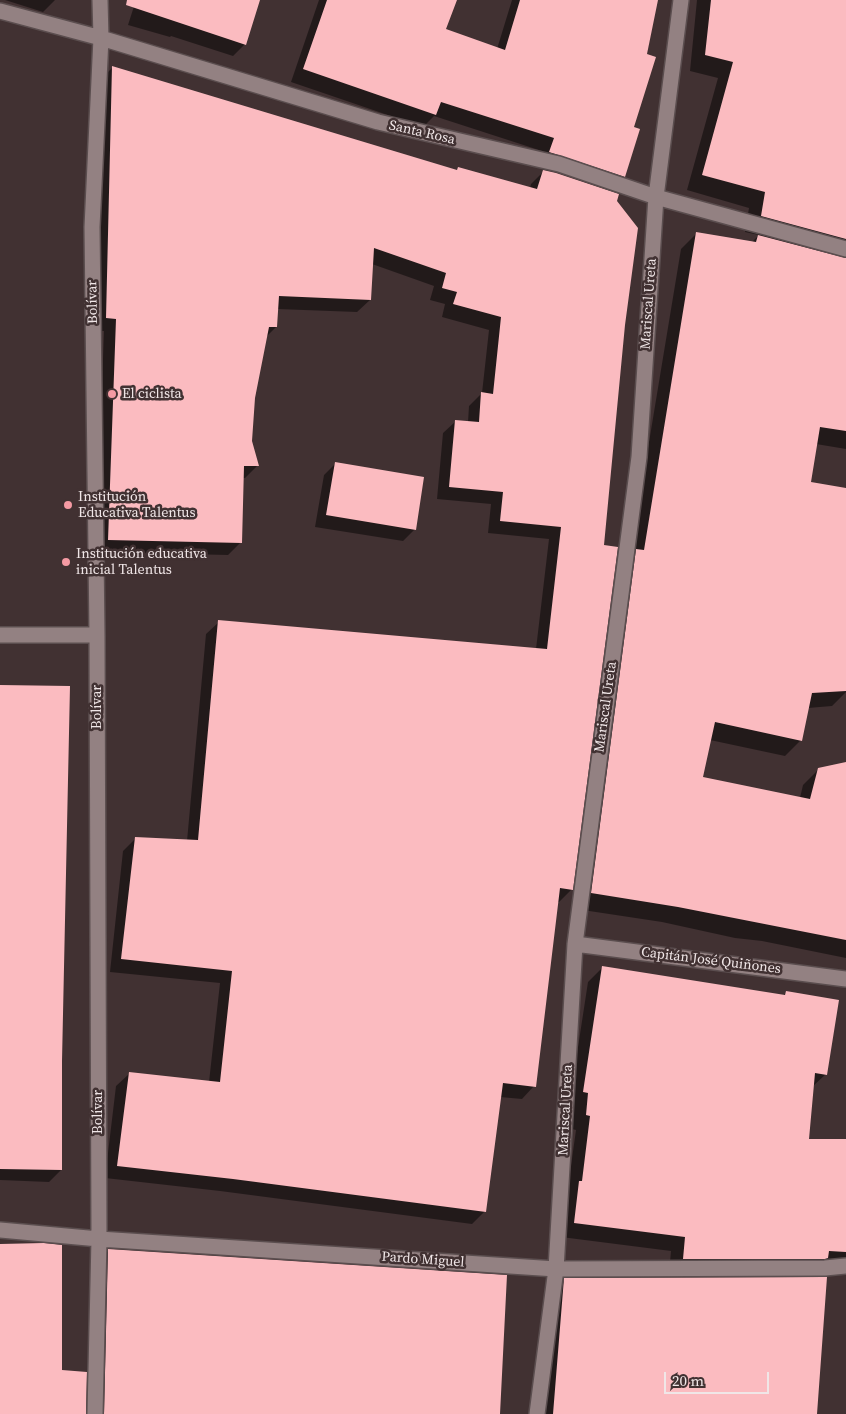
<!DOCTYPE html>
<html>
<head>
<meta charset="utf-8">
<style>
  body { margin:0 }
  #map { position:relative; width:846px; height:1414px; overflow:hidden; background:#413132; font-family:"Source Serif 4",serif }
  canvas { display:block }
  .scale { position:absolute; left:664px; top:1372px; width:105px; height:22px; box-sizing:border-box; border:2px solid #f0e6e7; border-top:0; padding-left:6px; font-size:15px; line-height:18px; white-space:nowrap; color:#f0e6e7; -webkit-text-stroke:4px #413132; paint-order:stroke }
</style>
</head>
<body>
<div id="map">
<canvas width="846" height="1414"></canvas>
<div class="scale">20 m</div>
</div>
<script>
const context = document.querySelector('canvas').getContext('2d');
context.lineJoin = 'round';
function paint(path, color) {
  context.fillStyle = color;
  context.fill(path, 'evenodd');
}
function toPath(rows) {
  const path = new Path2D();
  for (const r of rows) {
    path.moveTo(r[0], r[1]);
    for (let i = 2; i < r.length; i += 2) path.lineTo(r[i], r[i + 1]);
  }
  return path;
}
function stroke(path, color, width, dash) {
  context.strokeStyle = color;
  context.lineWidth = width;
  context.lineCap = dash ? 'butt' : 'round';
  context.setLineDash(dash || []);
  context.stroke(path);
}
function drawText(font, color, halo, rows, align = 'center') {
  context.font = font + ' "Source Serif 4",serif';
  context.lineWidth = 5;
  context.setLineDash([]);
  context.textBaseline = 'middle';
  context.strokeStyle = halo;
  context.fillStyle = color;
  for (const [text, x, y, turn = 0] of rows) {
    context.save();
    context.translate(x, y);
    context.rotate((+turn || 0) * Math.PI / 180);
    context.textAlign = isNaN(turn) ? turn : align;
    if (halo) context.strokeText(text, 0, 0);
    context.fillText(text, 0, 0);
    context.restore();
  }
}
paint(toPath([
  [5,0,55,0,43,12],
  [136,0,259,0,245,44,233,56,171,36,170,37,128,25],
  [319,0,455,0,445,30,497,49,512,0,657,0,624,176,611,188,537,165,542,151,434,116,423,127,291,82],
  [697,0,846,0,846,449,816,444,810,483,846,489,846,692,832,706,808,708,801,740,785,756,710,740,702,778,800,798,803,785,819,769,846,763,846,958,762,941,735,938,662,922,576,909,630,557,681,249,697,233,752,242,759,235,745,232,749,208,687,190,718,78,690,71],
  [112,68,456,171,458,169,530,189,531,184,544,171,616,201,624,325,602,546,616,548,571,890,559,902,557,902,534,1086,522,1099,500,1097,485,1211,472,1224,220,1191,105,1178,116,1086,129,1074,209,1082,220,983,110,972,123,851,136,838,187,841,206,634,219,622,536,649,549,539,488,533,491,504,437,499,443,433,456,421,468,422,469,406,482,393,489,330,442,317,445,304,430,300,434,286,372,264,370,300,357,312,277,309,276,327,266,337,254,398,251,441,257,466,245,478,243,478,241,542,228,555,96,552,104,331,94,331,100,80],
  [336,463,415,529,403,541,315,527,324,475],
  [0,686,61,1061,61,1170,49,1182,0,1180],
  [603,967,783,996,787,992,826,1074,812,1087,807,1140,846,1141,846,1267,669,1273,671,1251,561,1237,576,1130,572,1129,574,1107,569,1106,588,982],
  [109,1250,499,1414,92,1414,95,1264],
  [565,1280,816,1414,542,1414,551,1293]
]), '#0007');
paint(toPath([
  [127,0,260,0,246,45,126,5],
  [327,0,457,0,446,29,505,50,520,0,658,0,647,54,656,57,634,127,640,129,625,177,549,152,554,138,441,102,436,115,303,69],
  [711,0,846,0,846,239,761,216,765,192,702,175,733,62,705,55],
  [112,66,457,170,458,167,537,189,543,170,556,173,619,194,617,201,638,228,625,325,604,545,618,547,573,890,560,888,536,1087,503,1083,486,1212,233,1179,117,1166,129,1072,220,1082,232,971,121,959,135,837,198,840,218,620,547,649,561,527,500,521,503,492,449,487,455,420,479,422,481,392,493,394,501,317,453,304,457,292,442,288,446,273,374,248,371,300,279,296,277,327,269,327,255,398,252,441,259,466,244,466,242,543,108,540,116,319,106,318],
  [696,232,756,242,758,235,846,258,846,431,820,427,811,482,846,488,846,691,812,693,802,741,715,722,703,777,810,799,818,768,846,762,846,940,678,907,591,893,636,549,644,550],
  [335,462,424,477,416,530,326,515],
  [0,685,70,686,62,1061,62,1170,0,1169],
  [602,966,785,995,786,991,839,1000,827,1075,815,1073,809,1139,846,1139,846,1252,829,1251,828,1258,825,1259,683,1259,685,1237,574,1223,579,1181,582,1181,590,1116,586,1115,588,1093,583,1092],
  [44,1243,62,1245,62,1370,87,1372,86,1414,0,1414,0,1244],
  [108,1249,507,1275,500,1414,104,1414],
  [827,1277,817,1414,553,1414,564,1278]
]), '#fbbbc0');
const minor = toPath([
  [0,11,101,38,378,122,559,164,656,197,846,249],
  [0,635,97,635],
  [575,944,846,979],
  [0,1230,99,1239,556,1269,825,1268,846,1266],
  [95,1414,99,1239,97,635,92,227,101,38,100,0],
  [537,1414,556,1269,575,944,639,457,656,197,681,0]
]);
stroke(minor, '#5b4e4f', 18);
stroke(minor, '#938182', 15);
for (const [x, y, r, color] of [
  [112,394,5,"#f49aa3"],
  [68,505,5,"#f49aa3"],
  [66,562,5,"#f49aa3"]
]) {
  const dot = new Path2D();
  dot.arc(x, y, r, 0, 2 * Math.PI);
  context.fillStyle = color;
  context.fill(dot);
  stroke(dot, '#413132', 2);
}
drawText('14px', '#f0e6e7', '#413132', [
  ["Santa Rosa",422,133,13],
  ["Bolívar",93,302,-91],
  ["Mariscal Ureta",649,304,-86],
  ["Bolívar",97,707,-90],
  ["Mariscal Ureta",606,707,-82],
  ["Capitán José Quiñones",711,961,7],
  ["Mariscal Ureta",566,1110,-87],
  ["Bolívar",98,1112,-90],
  ["Pardo Miguel",423,1260,4]
]);
drawText('14px', '#f0e6e7', '#413132', [
  ["El ciclista",122,394],
  ["Institución",78,497],
  ["Educativa Talentus",78,513],
  ["Institución educativa",76,554],
  ["inicial Talentus",76,570]
], 'left');
</script>
</body>
</html>
